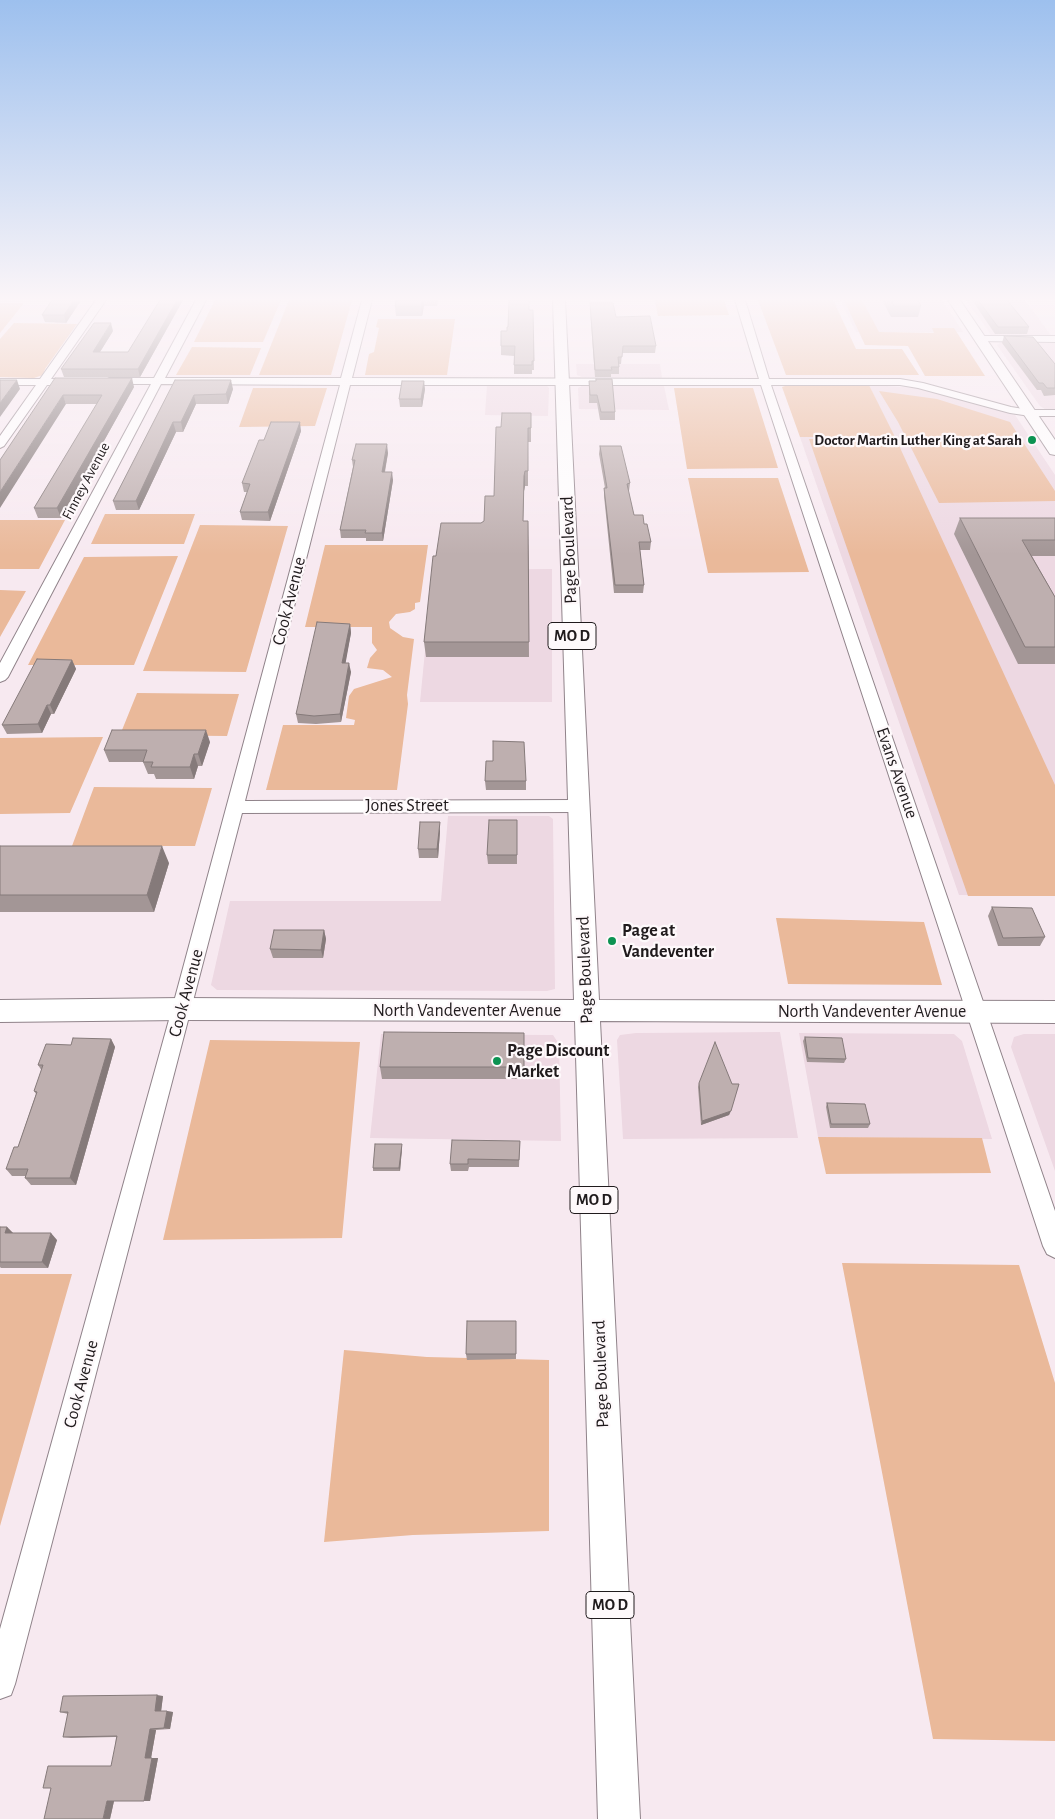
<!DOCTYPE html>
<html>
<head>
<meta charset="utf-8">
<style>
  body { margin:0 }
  canvas { display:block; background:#f7e9f0 }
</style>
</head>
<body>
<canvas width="1055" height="1819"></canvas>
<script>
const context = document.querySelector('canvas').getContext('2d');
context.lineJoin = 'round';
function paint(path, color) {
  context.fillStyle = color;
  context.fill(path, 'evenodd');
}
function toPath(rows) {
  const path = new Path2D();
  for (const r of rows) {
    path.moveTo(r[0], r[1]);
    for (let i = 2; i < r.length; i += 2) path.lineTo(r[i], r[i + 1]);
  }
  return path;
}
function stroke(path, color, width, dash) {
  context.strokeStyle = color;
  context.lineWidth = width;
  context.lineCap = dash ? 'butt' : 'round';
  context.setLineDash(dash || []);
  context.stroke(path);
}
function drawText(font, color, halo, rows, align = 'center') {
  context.font = font + ' "Alegreya Sans",sans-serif';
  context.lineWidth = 4.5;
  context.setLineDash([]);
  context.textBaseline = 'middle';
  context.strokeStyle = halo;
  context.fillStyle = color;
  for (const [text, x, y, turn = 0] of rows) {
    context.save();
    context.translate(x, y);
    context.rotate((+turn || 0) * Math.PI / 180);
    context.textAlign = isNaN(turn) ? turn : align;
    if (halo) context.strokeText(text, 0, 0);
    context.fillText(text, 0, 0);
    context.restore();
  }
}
paint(toPath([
  [840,300,942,300,963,332,856,332],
  [966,300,1025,300,1052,337,992,336],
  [1000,343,1055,343,1055,409,1045,409,1040,406,997,345],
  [576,364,660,364,662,378,582,377,577,375],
  [487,385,547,386,549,388,548,416,485,415],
  [584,385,664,386,669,410,579,409,578,388],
  [869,385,920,388,1015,415,1055,475,1055,896,959,895,800,437,894,437],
  [552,569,552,702,420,702,433,570],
  [448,816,549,816,553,819,555,989,547,991,217,990,211,985,230,901,441,901],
  [780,1032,798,1138,623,1139,617,1040,620,1035,636,1033],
  [799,1033,954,1034,962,1041,992,1139,818,1137],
  [381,1034,553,1035,559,1044,561,1141,370,1138],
  [1024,1034,1055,1034,1055,1171,1011,1047,1014,1037]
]), '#edd8e2');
paint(toPath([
  [215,300,281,300,263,342,194,342],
  [289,300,352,300,331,375,259,375],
  [655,300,724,300,729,315,658,316],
  [758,300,833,300,856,349,902,349,919,375,786,375],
  [844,300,862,300,879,332,934,333,932,328,954,328,985,376,925,376,908,346,865,345],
  [0,303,24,303,0,333],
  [378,319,455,319,447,375,365,375,369,354,374,352,379,328,376,327],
  [14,323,77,324,45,369,43,375,34,378,0,377,0,339],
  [192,347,261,348,250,375,176,375],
  [788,385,869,385,895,437,800,437,782,387],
  [253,388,327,388,315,426,239,427],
  [674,388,753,388,778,468,687,469],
  [879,391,937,399,1010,422,1055,491,1055,501,939,503,898,422],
  [809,439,896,439,1055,785,1055,896,968,896],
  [688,478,778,478,809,572,708,573],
  [105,514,195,514,184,544,91,544],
  [0,520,65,520,39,569,0,569],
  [200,525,288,526,246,672,143,671],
  [325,545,428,545,420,602,415,603,415,609,410,612,396,614,389,622,390,628,403,637,414,639,407,695,408,704,397,790,266,790,283,725,354,725,355,720,346,718,349,696,354,689,392,677,383,670,367,668,370,658,377,650,372,643,372,627,305,627],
  [178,556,134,665,28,665,84,557],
  [0,590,26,591,0,637],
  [137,693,239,694,227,736,120,735],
  [103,737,70,813,0,814,0,738],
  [94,787,212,788,195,846,72,846],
  [776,918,924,922,942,985,788,984],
  [210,1040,360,1042,342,1238,163,1240],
  [818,1137,982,1138,991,1173,826,1174],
  [842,1263,1019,1265,1055,1383,1055,1741,933,1739],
  [0,1274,72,1274,0,1526],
  [344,1350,427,1357,549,1360,549,1531,413,1535,324,1542]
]), '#eab99a');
const minor = toPath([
  [96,300,106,300,51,379,76,379,81,382,76,385,47,385,4,446,0,448,0,436,36,385,0,385,0,379,40,379,96,300],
  [196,300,206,300,165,378,341,378,362,300,372,300,352,378,759,379,735,300,745,300,769,379,900,379,923,383,1011,407,1030,410,1055,410,1055,416,1030,416,1010,413,918,388,900,385,771,385,1055,1211,1055,1258,1047,1254,1043,1246,761,385,350,385,245,801,579,800,585,802,588,806,585,810,579,812,242,813,15,1684,11,1695,0,1699,0,1629,172,1009,340,385,161,384,8,677,5,680,0,682,0,663,151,384,109,384,104,381,109,378,154,378,196,300],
  [980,336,1055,336,1055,342,976,341,975,339,980,336]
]);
const major = toPath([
  [553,300,565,300,599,1000,1055,1001,1055,1023,600,1021,640,1819,598,1819,575,1021,182,1020,0,1022,0,1000,182,998,574,1000,553,300],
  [948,300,960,300,1055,440,1055,455,1050,454,1048,451,948,300]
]);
stroke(minor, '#90838a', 2);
stroke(major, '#90838a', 2);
paint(minor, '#fff');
paint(major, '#fff');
paint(toPath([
  [52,300,79,300,80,302,66,323,45,322,42,315],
  [160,300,183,300,140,377,64,377,61,369,113,331,100,352,128,352],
  [396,300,438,300,437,306,424,306,422,316,396,316,395,306],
  [503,300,529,300,529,310,533,310,534,370,532,370,532,374,514,374,514,356,501,355,501,331,507,331,508,327,509,300],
  [882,300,918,300,921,306,918,317,891,317],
  [972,300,1007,300,1029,327,1027,334,995,334],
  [590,303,616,317,656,346,655,353,622,353,621,364,619,364,619,374,611,374,611,377,595,377,590,310],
  [1004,336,1055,364,1055,395,1044,396,1041,390,1037,390,1002,343],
  [55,378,134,387,61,518,38,518,34,508,97,404,66,404],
  [175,380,233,389,228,404,196,404,183,432,176,432,139,510,116,510,113,501],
  [589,381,615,412,615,420,600,420,597,403,589,403],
  [425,389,422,407,400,407,399,399],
  [531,413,531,442,528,442,528,486,525,486,524,491,523,521,528,521,529,657,426,657,424,642,436,556,484,521],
  [301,431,270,521,242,520,240,512,247,492,244,492,242,483,264,440],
  [600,446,630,483,629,491,628,491,634,515,644,524,651,542,650,550,640,550,644,585,643,593,614,593,604,496,604,488,605,488,599,454],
  [388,453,385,472,393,480,383,541,366,541,366,538,341,538,340,530,353,467,352,460],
  [960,518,1055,518,1055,556,1032,556,1055,597,1055,664,1018,664,954,534],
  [350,624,351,633,345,663,351,672,341,722,316,724,298,723,296,714],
  [72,660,76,669,54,714,51,714,42,733,7,734,2,725],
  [210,742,202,766,198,766,194,779,156,779,154,774,148,774,143,762,109,762,104,750],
  [493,761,526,781,526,790,486,790,485,781],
  [517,820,517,864,488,864,487,855],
  [440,831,438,858,419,858,418,849],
  [0,846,169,863,154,912,0,912],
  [992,907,1045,937,1040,946,998,946,988,916],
  [324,930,326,939,323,958,273,958,270,949],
  [524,1033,524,1079,382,1079,380,1067],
  [805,1037,846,1059,844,1063,807,1062,803,1041],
  [111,1039,115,1047,76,1185,31,1185,25,1178,26,1176,12,1176,6,1169,18,1147,36,1094,34,1091,42,1071,38,1065,71,1045],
  [699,1083,739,1084,729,1115,701,1125,698,1087],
  [827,1103,870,1124,868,1128,830,1128,826,1107],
  [520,1141,519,1167,469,1167,468,1171,451,1171,450,1164],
  [402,1148,400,1171,373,1171,373,1168],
  [0,1227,7,1227,13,1233,57,1240,48,1268,1,1268,0,1267],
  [516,1321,516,1359,467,1360,466,1354],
  [163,1696,161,1711,173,1712,170,1729,156,1730,151,1758,158,1758,150,1801,114,1801,110,1819,116,1737,71,1738,63,1737,68,1714,60,1712]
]), '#a39696');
paint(toPath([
  [74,300,79,300,80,302,66,323,64,315],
  [177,300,183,300,140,377,138,369],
  [422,300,423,300,424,306,422,316,421,306],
  [111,323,113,331,95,360,93,352],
  [132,378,134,387,61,518,57,508],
  [17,380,20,389,0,417,0,403],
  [231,380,233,389,228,404,226,394],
  [424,381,425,389,422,407,421,399],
  [63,395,66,404,0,508,0,492],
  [194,395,196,404,183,432,181,422],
  [173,422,176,432,139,510,136,501],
  [300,422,301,431,270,521,268,512],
  [387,444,388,453,383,480,382,472],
  [525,471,525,486,524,491,524,476],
  [392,472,393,480,383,541,382,533],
  [350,624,351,633,344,672,342,663],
  [72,660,76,669,54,714,50,705],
  [349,663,351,672,341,722,340,714],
  [47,705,51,714,42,733,38,724],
  [206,730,210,742,202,766,198,754],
  [194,754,198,766,194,779,190,767],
  [440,822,440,831,438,858,437,849],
  [162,846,169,863,154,912,147,895],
  [324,930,326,939,323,958,321,950],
  [111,1039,115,1047,76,1185,70,1178],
  [731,1111,729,1115,701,1125,702,1121],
  [402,1144,402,1148,400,1171,399,1168],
  [7,1227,14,1234,5,1233],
  [51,1233,57,1240,48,1268,42,1262],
  [157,1695,163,1696,161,1712,155,1711],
  [167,1711,173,1712,170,1729,164,1728],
  [150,1729,156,1730,151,1758,145,1758],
  [152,1758,158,1758,150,1801,144,1801],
  [107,1801,114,1801,110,1819,103,1819]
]), '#857a7a');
const building = toPath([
  [52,300,74,300,64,315,42,315,52,300],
  [160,300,177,300,138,369,61,369,94,323,111,323,93,352,128,352,160,300],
  [396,300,422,300,421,306,395,306,396,300],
  [509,300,529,300,529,310,533,310,534,361,532,361,532,365,514,365,515,346,501,346,501,331,507,331,507,327,508,327,509,300],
  [891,300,918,300,921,306,894,306,891,300],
  [978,300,1007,300,1029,327,998,327,978,300],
  [590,303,613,303,616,317,650,316,656,346,623,346,622,357,618,357,619,367,611,367,612,370,595,370,590,303],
  [1004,336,1033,337,1055,364,1055,388,1047,388,1043,383,1039,383,1004,336],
  [55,378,132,378,57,508,34,508,102,395,63,395,0,492,0,460,55,378],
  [596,379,612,379,615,412,601,412,597,395,590,395,589,381,596,381,596,379],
  [0,380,17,380,0,403,0,380],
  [175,380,231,380,226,394,194,395,181,422,173,422,136,501,113,501,175,380],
  [402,381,424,381,421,399,399,399,402,381],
  [502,413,531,413,531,428,528,428,528,471,525,471,524,476,523,521,528,521,529,642,424,642,433,556,436,556,441,523,481,523,484,521,485,496,494,496,496,427,501,427,502,413],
  [271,422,300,422,268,512,240,512,250,484,242,483,259,440,264,440,271,422],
  [356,444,387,444,382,472,392,472,382,533,365,533,366,530,340,530,355,460,352,460,356,444],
  [600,446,621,446,630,483,627,484,634,515,643,515,644,524,647,524,651,542,639,542,644,585,615,585,604,488,607,488,600,446],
  [960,518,1055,518,1055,540,1022,540,1055,597,1055,647,1025,647,960,518],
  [317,622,350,624,342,663,349,663,340,714,314,716,296,714,317,622],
  [37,659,72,660,50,705,47,705,38,724,2,725,37,659],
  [112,730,206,730,198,754,194,754,190,767,151,767,153,762,143,762,147,750,104,750,112,730],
  [493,741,524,742,526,781,485,781,486,761,493,761,493,741],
  [489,820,517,820,517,855,487,855,489,820],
  [420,822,440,822,437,849,418,849,420,822],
  [0,846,162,846,147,895,0,895,0,846],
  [992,907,1032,908,1045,937,1003,938,992,907],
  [274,930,324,930,321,950,270,949,274,930],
  [384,1032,524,1033,524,1067,380,1067,384,1032],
  [805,1037,842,1038,846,1059,808,1058,805,1037],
  [73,1038,111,1039,70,1178,25,1178,28,1169,6,1169,14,1147,18,1147,37,1092,34,1091,43,1065,38,1065,46,1044,71,1045,73,1038],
  [715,1042,732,1084,739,1084,731,1111,702,1121,699,1083,715,1042],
  [827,1103,865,1104,870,1124,831,1124,827,1103],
  [452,1140,520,1141,519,1160,468,1159,468,1164,450,1164,452,1140],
  [375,1144,402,1144,399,1168,373,1168,375,1144],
  [0,1227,7,1227,5,1233,51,1233,42,1262,0,1262,0,1227],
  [467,1321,516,1321,516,1354,466,1354,467,1321],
  [157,1695,155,1711,167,1711,164,1728,150,1729,145,1758,152,1758,144,1801,107,1801,103,1819,44,1819,51,1788,43,1788,48,1766,111,1766,117,1736,63,1737,68,1712,60,1712,63,1696,157,1695]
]);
paint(building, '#beafaf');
stroke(building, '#857a7a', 1);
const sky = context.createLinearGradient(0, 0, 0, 555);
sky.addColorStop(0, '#9dc0ee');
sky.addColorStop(0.54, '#fbf5f8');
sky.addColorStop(1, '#fbf5f800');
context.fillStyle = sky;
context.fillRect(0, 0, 1055, 555);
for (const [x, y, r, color] of [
  [1032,440,5,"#0c9352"],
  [612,941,5,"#0c9352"],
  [497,1061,5,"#0c9352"]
]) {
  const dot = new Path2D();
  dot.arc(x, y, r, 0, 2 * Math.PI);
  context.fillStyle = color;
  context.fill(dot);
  stroke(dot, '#fef9fb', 2);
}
drawText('bold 15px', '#201b1d', '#fef9fb', [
  ["Doctor Martin Luther King at Sarah",1022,440]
], 'right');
drawText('15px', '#201b1d', '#fef9fb', [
  ["Finney Avenue",86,481,-62]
]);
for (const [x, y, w] of [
  [572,636,48],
  [594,1200,48],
  [610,1605,48]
]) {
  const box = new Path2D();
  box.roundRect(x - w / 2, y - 13.5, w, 27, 4);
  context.fillStyle = '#fef9fb';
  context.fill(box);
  stroke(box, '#201b1d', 1);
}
drawText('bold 16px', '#201b1d', null, [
  ["MO D",572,636],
  ["MO D",594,1200],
  ["MO D",610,1605]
]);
drawText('18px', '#201b1d', '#fef9fb', [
  ["Page Boulevard",569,550,-92],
  ["Cook Avenue",289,601,-76],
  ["Evans Avenue",897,773,71],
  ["Jones Street",407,806],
  ["Page Boulevard",585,970,-92],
  ["Cook Avenue",186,993,-75],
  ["North Vandeventer Avenue",467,1011],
  ["North Vandeventer Avenue",872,1012],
  ["Page Boulevard",601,1374,-92],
  ["Cook Avenue",81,1384,-75]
]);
drawText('bold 18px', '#201b1d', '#fef9fb', [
  ["Page at",622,931],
  ["Vandeventer",622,952],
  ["Page Discount",507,1051],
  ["Market",507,1072]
], 'left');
</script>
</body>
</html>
